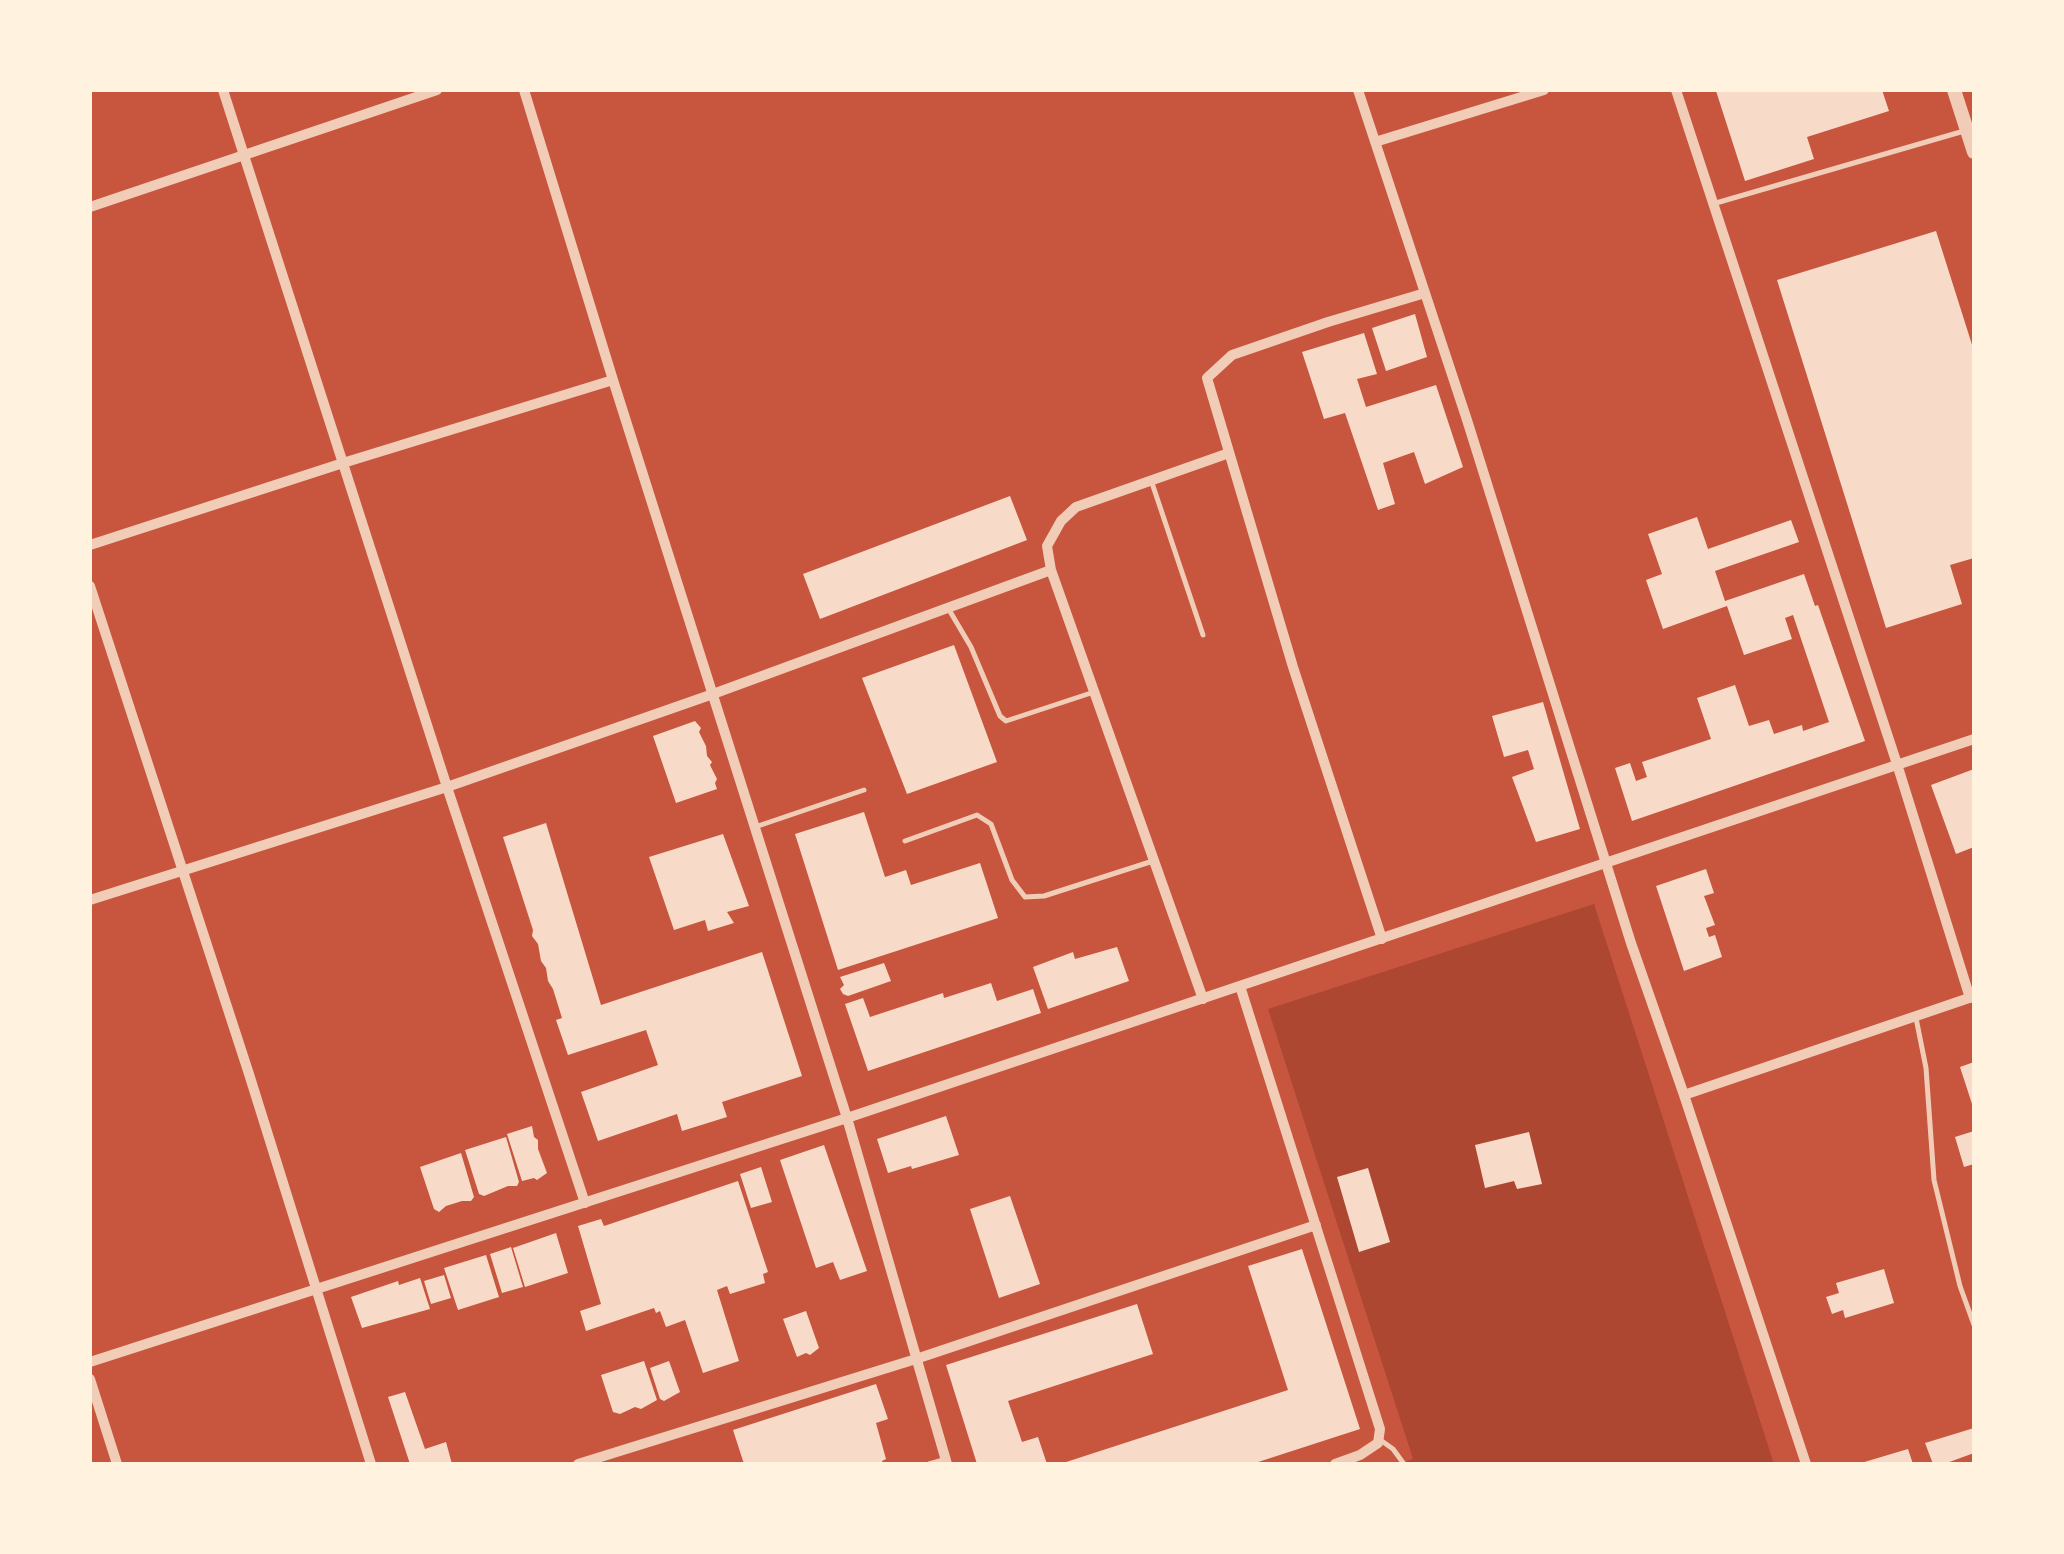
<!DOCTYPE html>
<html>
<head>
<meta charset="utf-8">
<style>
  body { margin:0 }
  #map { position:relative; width:2064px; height:1554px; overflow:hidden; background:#c8553d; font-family:Signika,sans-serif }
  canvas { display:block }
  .frame { position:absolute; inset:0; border:92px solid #fff3e0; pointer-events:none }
</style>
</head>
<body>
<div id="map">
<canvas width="2064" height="1554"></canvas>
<div class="frame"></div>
</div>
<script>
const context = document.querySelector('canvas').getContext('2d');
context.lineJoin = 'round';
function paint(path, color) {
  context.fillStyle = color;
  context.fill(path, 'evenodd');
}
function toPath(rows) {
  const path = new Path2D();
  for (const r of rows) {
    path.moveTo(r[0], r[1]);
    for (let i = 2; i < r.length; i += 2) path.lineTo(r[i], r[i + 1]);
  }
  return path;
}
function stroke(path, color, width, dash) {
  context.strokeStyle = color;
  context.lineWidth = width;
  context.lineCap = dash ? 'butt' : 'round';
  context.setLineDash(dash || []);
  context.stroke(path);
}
paint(toPath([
  [1594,904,1774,1464,1399,1464,1413,1459,1268,1009]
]), '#ae4732');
paint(toPath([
  [1719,90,1882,90,1889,111,1807,137,1814,159,1745,181,1716,91],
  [1936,231,1974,351,1974,558,1950,565,1962,604,1886,628,1777,280],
  [1415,314,1427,357,1386,371,1372,328],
  [1364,333,1377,374,1357,379,1366,407,1436,385,1463,467,1425,484,1414,452,1383,463,1395,504,1378,510,1345,413,1324,419,1302,352],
  [1010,496,1027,540,820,619,803,574],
  [1697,517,1708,549,1791,520,1799,542,1715,571,1725,601,1804,574,1815,606,1818,605,1865,741,1632,821,1615,768,1630,763,1636,781,1647,777,1642,762,1711,739,1697,698,1735,685,1749,726,1769,720,1774,734,1802,725,1803,731,1829,722,1793,615,1785,618,1792,639,1744,655,1727,606,1663,629,1646,580,1662,574,1648,534],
  [954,645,997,762,907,794,862,678],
  [1543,702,1580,829,1536,842,1512,777,1534,769,1528,750,1504,757,1492,716],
  [695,721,701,728,699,732,706,746,707,756,712,762,710,765,717,779,715,783,717,789,676,803,653,736],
  [1974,769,1974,847,1956,854,1931,785],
  [864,812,885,877,906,870,911,885,980,863,998,918,838,970,795,834],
  [546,823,601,1005,762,952,802,1076,722,1102,727,1117,682,1131,677,1114,598,1141,581,1092,658,1065,646,1030,568,1055,556,1020,562,1018,553,989,548,981,546,968,541,961,538,944,532,936,533,930,503,837],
  [723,834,749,906,727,912,734,923,708,931,705,920,674,930,649,857],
  [1706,869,1714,893,1704,896,1715,925,1706,928,1709,937,1715,935,1722,957,1684,971,1656,886],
  [1117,947,1129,981,1048,1009,1033,967,1073,952,1075,959],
  [884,963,891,981,848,996,843,994,840,989,844,985,840,977],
  [991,983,997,1001,1033,989,1041,1013,868,1071,845,1004,863,998,870,1017,943,993,944,998],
  [1974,1062,1974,1107,1973,1107,1960,1067],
  [946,1116,959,1155,912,1169,911,1166,888,1173,877,1139],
  [532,1126,534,1137,538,1140,538,1149,547,1173,537,1180,534,1178,522,1181,507,1134],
  [1974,1131,1974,1164,1964,1167,1955,1137],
  [1529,1132,1542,1184,1517,1189,1514,1181,1485,1188,1475,1145],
  [506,1137,519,1182,517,1186,508,1186,484,1196,479,1194,465,1150],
  [824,1145,867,1271,840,1280,833,1262,816,1268,780,1160],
  [461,1153,474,1197,471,1201,462,1201,446,1206,439,1212,434,1209,420,1167],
  [761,1167,772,1202,751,1208,740,1174],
  [1368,1168,1390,1242,1359,1252,1337,1177],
  [738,1181,768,1272,763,1274,765,1283,730,1294,727,1286,717,1290,739,1361,703,1373,685,1320,666,1327,660,1311,656,1313,654,1308,586,1331,580,1311,601,1304,578,1226,601,1219,604,1226],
  [1010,1196,1040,1284,999,1298,970,1209],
  [556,1233,568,1273,525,1287,513,1248],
  [511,1247,523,1287,502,1293,490,1254],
  [1302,1249,1360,1429,1252,1464,1060,1464,1288,1390,1248,1266],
  [486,1255,499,1297,458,1310,444,1268],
  [1884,1269,1894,1303,1845,1318,1843,1310,1832,1314,1826,1297,1839,1293,1836,1283],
  [444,1275,451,1298,431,1304,424,1281],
  [420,1278,430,1309,362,1328,351,1297,398,1281,399,1285],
  [1137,1304,1153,1354,1008,1401,1022,1442,1038,1437,1047,1464,977,1464,946,1365],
  [806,1311,819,1348,810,1355,806,1353,797,1357,783,1319],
  [644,1361,657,1400,641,1409,635,1407,620,1414,613,1412,601,1375],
  [669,1361,680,1392,664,1401,660,1399,650,1368],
  [876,1384,888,1419,876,1423,886,1459,882,1461,883,1464,744,1464,733,1430],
  [405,1392,425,1449,446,1442,452,1464,410,1464,388,1397],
  [1974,1428,1974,1453,1944,1464,1933,1464,1925,1443],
  [1908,1449,1913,1464,1861,1464,1861,1463]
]), '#f7dbc8');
stroke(toPath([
  [1716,203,1964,131],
  [1152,483,1203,635],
  [948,608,971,647,1000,716,1006,721,1094,692],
  [755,827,864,790],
  [905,841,977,815,991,824,1012,880,1025,897,1044,896,1153,861],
  [1916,1018,1926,1068,1934,1180,1960,1286,1974,1325],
  [1379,1439,1393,1449,1404,1464],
  [929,1464,943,1460]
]), '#f1ccb7', 5);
stroke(toPath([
  [223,90,447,787,585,1203],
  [524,90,613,380,847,1118,947,1464],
  [1358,90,1467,420,1631,943,1684,1095,1806,1464],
  [1676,90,1897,764,1970,998],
  [1375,142,1544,90],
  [90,207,437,90],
  [90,545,343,463,613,380],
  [90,586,249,1074,371,1464],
  [90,900,447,787,713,694,1051,570],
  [1382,939,1293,667,1207,378,1232,355,1328,322,1425,293],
  [1240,986,1380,1429,1378,1443,1360,1455,1335,1464],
  [1203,999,1051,570,1047,546,1061,521,1076,507,1229,453],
  [1684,1095,1972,997],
  [90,1362,847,1118,1974,739],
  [90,1379,117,1464],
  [578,1464,916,1359,1316,1225]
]), '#f1ccb7', 10);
stroke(toPath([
  [1954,90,1974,152]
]), '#f1ccb7', 14);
</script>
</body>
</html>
